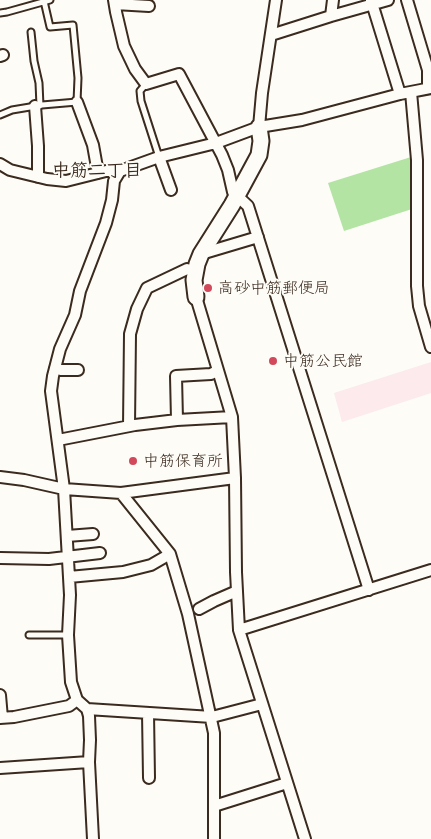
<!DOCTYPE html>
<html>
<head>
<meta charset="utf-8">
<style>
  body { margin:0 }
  canvas { display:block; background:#fdfcf7 }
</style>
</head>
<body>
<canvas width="431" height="839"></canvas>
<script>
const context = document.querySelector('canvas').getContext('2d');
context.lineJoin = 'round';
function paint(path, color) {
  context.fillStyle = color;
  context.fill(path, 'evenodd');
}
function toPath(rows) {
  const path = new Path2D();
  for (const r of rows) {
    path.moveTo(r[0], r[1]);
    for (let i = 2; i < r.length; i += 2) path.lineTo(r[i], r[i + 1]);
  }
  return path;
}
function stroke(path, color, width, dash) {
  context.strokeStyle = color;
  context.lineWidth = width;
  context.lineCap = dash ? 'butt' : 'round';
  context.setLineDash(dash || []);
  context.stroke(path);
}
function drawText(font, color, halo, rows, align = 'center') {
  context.font = font + ' "Comic Neue","Klee One",sans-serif';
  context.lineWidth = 4;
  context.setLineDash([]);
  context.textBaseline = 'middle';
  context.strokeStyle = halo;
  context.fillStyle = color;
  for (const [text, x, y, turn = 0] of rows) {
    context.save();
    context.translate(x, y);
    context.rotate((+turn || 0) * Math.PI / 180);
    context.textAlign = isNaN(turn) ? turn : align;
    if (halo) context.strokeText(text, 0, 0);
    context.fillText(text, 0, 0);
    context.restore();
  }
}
paint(toPath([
  [431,362,431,393,342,422,334,393]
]), '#fceaec');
paint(toPath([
  [411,157,412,209,344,231,328,183]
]), '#b3e4a4');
const lane = toPath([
  [0,13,7,12,50,0],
  [31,32,34,61,39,83,40,106],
  [146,84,140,91,141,101,159,157],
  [0,115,12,110,42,105,77,102,78,78,73,25,50,27,44,1],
  [29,635,68,635]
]);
const street = toPath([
  [114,0,116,12,124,46,135,69,146,84,179,74,222,155,228,170,233,192,248,206,369,590],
  [371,0,400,94],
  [407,0,428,70,428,88],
  [115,4,149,6],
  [331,16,333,0],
  [271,35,331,16,388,0],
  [0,56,3,55],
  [411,92,417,160,417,286,419,306,431,347],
  [77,102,93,145,98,173],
  [35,106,38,146,38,177],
  [259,127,262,93,276,0],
  [159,157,171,190],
  [0,164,10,170,47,179,66,181,106,171,120,171,159,157,216,143,259,127,302,120,400,94,431,88],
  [201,254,258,237],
  [196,297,232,417,235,478,236,572,239,630,305,839],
  [55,368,61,370,78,370],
  [177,420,176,376,211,374,217,371],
  [129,426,130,334,137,309,147,288,187,269,195,271],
  [58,440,135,425,177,420,232,417],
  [0,477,24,480,64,489,121,493,235,478],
  [121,493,170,554,188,614,214,733,214,839],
  [67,536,93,534],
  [0,558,49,559,100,553],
  [69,577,123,572,151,565,170,554],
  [199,609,214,601,237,591],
  [239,630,431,570],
  [0,695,2,718],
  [87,709,212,717,262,704],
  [148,713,149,778],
  [0,718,14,717,69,706,77,700],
  [0,768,89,762],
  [214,806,287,783],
  [93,839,89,762,90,740,89,716,87,709,77,700,71,682,68,635,70,595,64,489,51,391,53,376,60,349,75,315,80,291,106,223,112,200,114,181,120,171]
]);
const secondary = toPath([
  [196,297,194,280,197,264,201,254,232,205,259,155,261,141,259,127]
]);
stroke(lane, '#3b2a1e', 9);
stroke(street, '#3b2a1e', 14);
stroke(secondary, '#3b2a1e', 19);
stroke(lane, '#fdfcf7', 5);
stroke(street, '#fdfcf7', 10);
stroke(secondary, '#fdfcf7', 15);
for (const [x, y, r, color] of [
  [208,288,5,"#d1495b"],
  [273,361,5,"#d1495b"],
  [133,461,5,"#d1495b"]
]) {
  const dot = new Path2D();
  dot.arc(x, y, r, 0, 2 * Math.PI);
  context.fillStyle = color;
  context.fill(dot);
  stroke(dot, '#fdfcf7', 2);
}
drawText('16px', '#3b2a1e', '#fdfcf7', [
  ["高砂中筋郵便局",218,288],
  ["中筋公民館",283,361],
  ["中筋保育所",143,461]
], 'left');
drawText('bold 18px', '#3b2a1e', '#fdfcf7', [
  ["中筋二丁目",97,171]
]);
</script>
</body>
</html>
